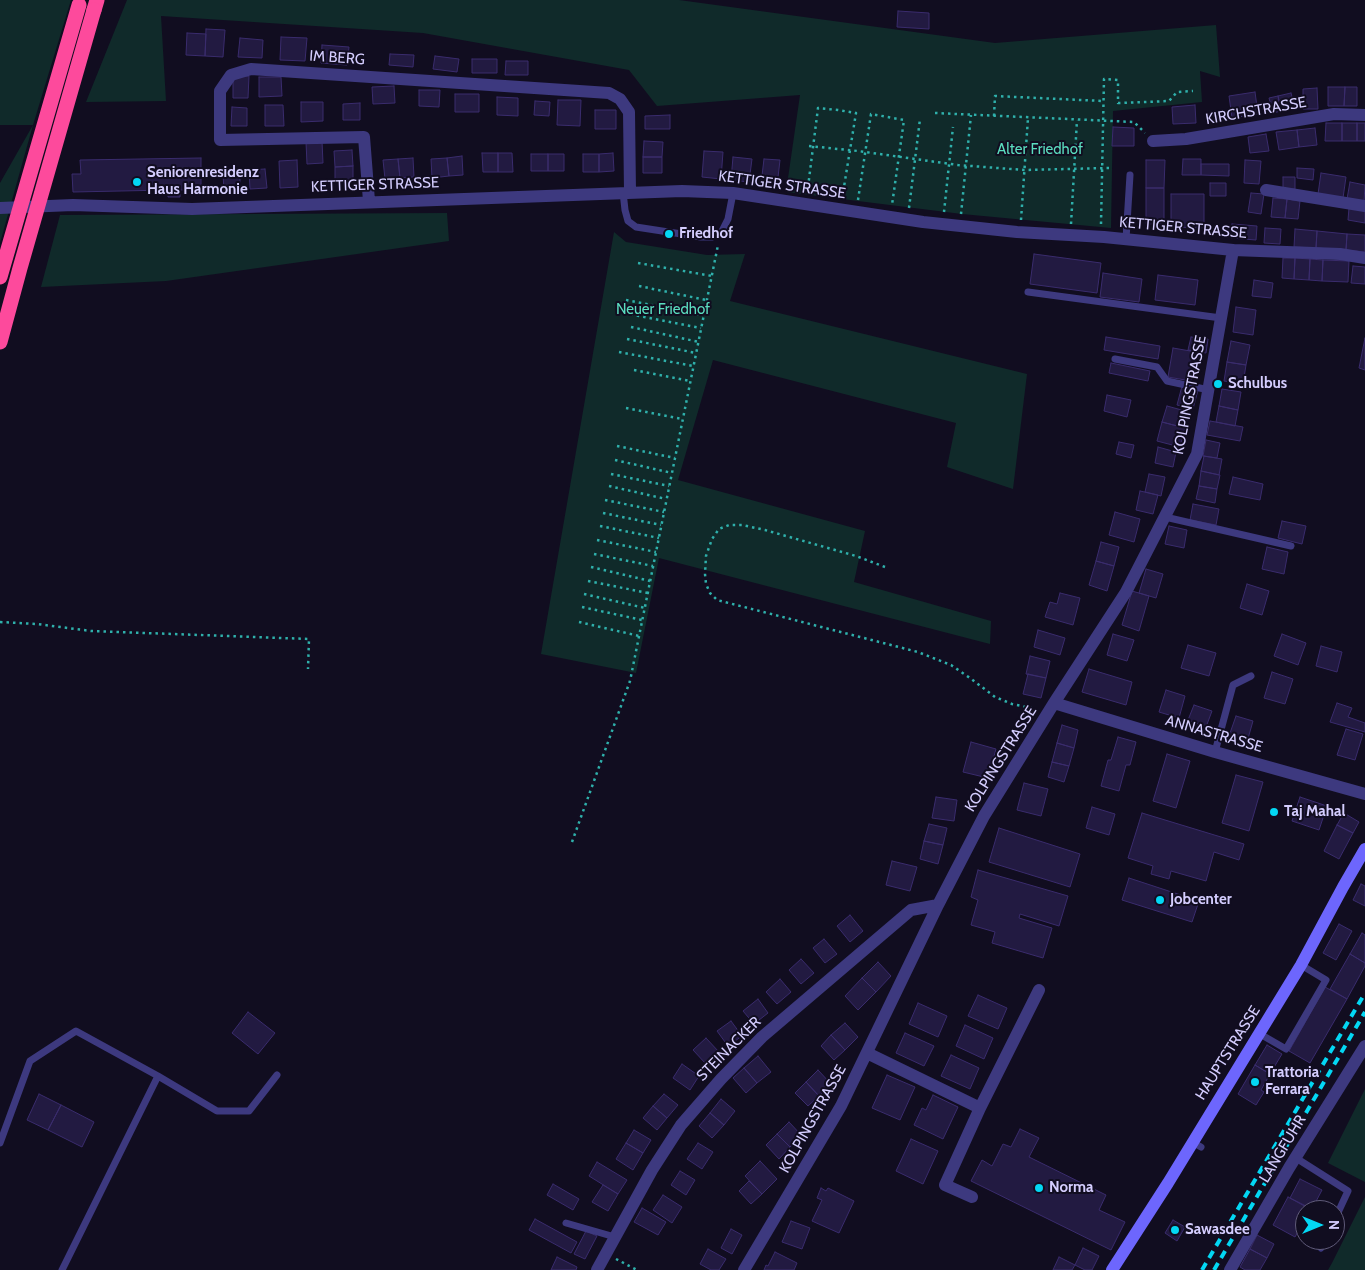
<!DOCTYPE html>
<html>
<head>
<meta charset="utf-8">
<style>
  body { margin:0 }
  #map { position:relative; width:1365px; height:1270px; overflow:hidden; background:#110d20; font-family:Cabin,sans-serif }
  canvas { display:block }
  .north { position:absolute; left:1295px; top:1200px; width:50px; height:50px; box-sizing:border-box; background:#110d20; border:1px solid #5f5a79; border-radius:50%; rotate:90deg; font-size:14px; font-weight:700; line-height:20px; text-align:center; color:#d4cdfe }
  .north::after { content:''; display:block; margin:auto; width:18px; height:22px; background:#03d7f4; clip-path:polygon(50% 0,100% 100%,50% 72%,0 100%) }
</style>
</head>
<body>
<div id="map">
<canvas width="1365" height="1270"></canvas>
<div class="north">N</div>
</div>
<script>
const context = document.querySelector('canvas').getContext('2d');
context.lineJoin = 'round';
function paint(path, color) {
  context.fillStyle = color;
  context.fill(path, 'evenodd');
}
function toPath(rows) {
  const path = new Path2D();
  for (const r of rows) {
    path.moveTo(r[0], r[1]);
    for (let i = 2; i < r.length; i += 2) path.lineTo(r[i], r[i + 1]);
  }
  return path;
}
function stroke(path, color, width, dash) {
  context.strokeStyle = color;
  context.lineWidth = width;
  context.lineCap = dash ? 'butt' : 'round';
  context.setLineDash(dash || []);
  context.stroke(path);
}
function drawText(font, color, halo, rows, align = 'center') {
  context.font = font + ' Cabin,sans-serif';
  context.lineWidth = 4;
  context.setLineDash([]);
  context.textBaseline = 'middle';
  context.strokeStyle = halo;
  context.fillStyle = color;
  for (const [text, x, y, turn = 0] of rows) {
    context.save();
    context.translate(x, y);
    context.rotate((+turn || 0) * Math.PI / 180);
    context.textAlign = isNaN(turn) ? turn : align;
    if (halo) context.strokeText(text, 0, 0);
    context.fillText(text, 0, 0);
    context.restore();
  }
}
paint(toPath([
  [0,0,71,0,33,125,0,243,0,183,33,125,0,125],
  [127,0,679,0,995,43,1216,25,1220,77,1200,71,1202,102,1113,111,1111,228,962,214,786,192,800,95,657,106,629,70,423,33,161,16,166,101,86,102],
  [447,213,449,241,166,281,41,287,60,215],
  [614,232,626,242,707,255,745,254,730,301,1027,374,1013,489,947,467,956,423,713,360,678,480,865,531,854,582,991,621,990,644,659,558,636,673,541,654],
  [1365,1089,1365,1182,1328,1163],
  [1365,1197,1365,1270,1328,1270,1332,1263]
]), '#102a2a');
const building = toPath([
  [898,11,929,13,929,29,897,27,898,11],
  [206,29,225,30,223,57,205,56,206,29],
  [187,33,206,34,205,56,186,55,187,33],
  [281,37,307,38,305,61,280,60,281,37],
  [240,38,263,40,262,58,238,57,240,38],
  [322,45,349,47,347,65,321,63,322,45],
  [390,54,414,55,413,67,389,65,390,54],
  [435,56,459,59,457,72,433,69,435,56],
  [472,59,497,59,497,73,472,73,472,59],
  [506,61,528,61,528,75,505,75,506,61],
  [233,76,249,76,248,98,233,98,233,76],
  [259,77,281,77,282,96,259,97,259,77],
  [394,86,395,103,373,104,372,87,394,86],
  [1328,87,1345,87,1344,106,1328,106,1328,87],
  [1345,87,1357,87,1357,106,1344,106,1345,87],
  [1317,88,1318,109,1303,109,1303,89,1317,88],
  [419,90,440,90,439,107,419,106,419,90],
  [1255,92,1258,114,1232,118,1229,96,1255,92],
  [1291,93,1295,108,1281,111,1278,96,1291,93],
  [455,94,479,94,479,112,455,112,455,94],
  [1278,96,1281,111,1273,113,1269,98,1278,96],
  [497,97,518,98,518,116,497,115,497,97],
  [558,100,581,100,580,126,557,125,558,100],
  [535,101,550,102,549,116,534,115,535,101],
  [301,102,323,102,323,121,301,122,301,102],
  [360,103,360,120,343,120,343,104,360,103],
  [265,105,283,105,284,126,265,126,265,105],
  [1195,105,1196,123,1173,124,1172,107,1195,105],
  [232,107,247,108,247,126,231,126,232,107],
  [595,110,616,110,616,129,595,129,595,110],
  [670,115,670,129,645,129,645,116,670,115],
  [1326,123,1342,123,1342,141,1325,141,1326,123],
  [1342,123,1357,123,1357,141,1342,141,1342,123],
  [1357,123,1365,123,1365,141,1357,141,1357,123],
  [1113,127,1134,128,1134,146,1112,146,1113,127],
  [1315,128,1317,145,1299,147,1297,130,1315,128],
  [1297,130,1299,147,1279,150,1276,132,1297,130],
  [1266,134,1269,151,1250,153,1248,137,1266,134],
  [322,141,323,163,307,164,306,142,322,141],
  [644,141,663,142,662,157,643,157,644,141],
  [352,150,353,166,335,167,334,151,352,150],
  [704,151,723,152,721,179,702,177,704,151],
  [482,153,498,153,498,172,483,172,482,153],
  [498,153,512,153,513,172,498,172,498,153],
  [613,153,614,171,599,172,599,154,613,153],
  [531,154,548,154,548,171,531,171,531,154],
  [548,154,564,154,564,171,548,171,548,154],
  [583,154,599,154,599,172,583,172,583,154],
  [462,156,463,175,449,176,447,158,462,156],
  [643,157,662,157,662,173,643,173,643,157],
  [733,157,752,159,749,182,731,180,733,157],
  [201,158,201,190,180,190,180,197,168,197,168,190,73,192,72,174,81,174,80,160,201,158],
  [413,158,414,177,400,178,398,159,413,158],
  [447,158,449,176,432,178,431,159,447,158],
  [398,159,400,178,385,179,383,160,398,159],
  [764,159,780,160,777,186,761,184,764,159],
  [1183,159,1201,159,1201,175,1182,175,1183,159],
  [297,160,298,187,280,188,279,161,297,160],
  [1146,160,1165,160,1164,188,1146,188,1146,160],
  [1245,160,1261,161,1259,184,1244,183,1245,160],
  [1201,164,1229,164,1229,176,1201,175,1201,164],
  [353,166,353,180,335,182,335,167,353,166],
  [1297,168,1314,169,1313,180,1297,178,1297,168],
  [265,169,267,188,250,189,249,170,265,169],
  [223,173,240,173,240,190,224,191,223,173],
  [1321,173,1346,177,1343,198,1318,194,1321,173],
  [1283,177,1295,177,1295,189,1283,189,1283,177],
  [1350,182,1365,185,1364,202,1347,199,1350,182],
  [1210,183,1226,183,1226,196,1210,196,1210,183],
  [1146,188,1164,188,1164,224,1146,224,1146,188],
  [1251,193,1264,194,1261,214,1248,212,1251,193],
  [1171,194,1204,194,1204,228,1171,227,1171,194],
  [1273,198,1287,199,1285,218,1271,217,1273,198],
  [1287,199,1300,201,1298,219,1285,218,1287,199],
  [1349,208,1365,211,1365,223,1348,220,1349,208],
  [1232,224,1257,226,1256,240,1231,238,1232,224],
  [1265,228,1281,229,1280,244,1264,243,1265,228],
  [1295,229,1317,231,1316,248,1294,247,1295,229],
  [1317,231,1347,234,1346,250,1316,248,1317,231],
  [1347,234,1365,235,1365,252,1346,250,1347,234],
  [1034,254,1101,263,1097,293,1030,284,1034,254],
  [1283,258,1295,258,1294,279,1282,278,1283,258],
  [1295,258,1310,259,1309,280,1294,279,1295,258],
  [1310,259,1323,260,1322,281,1309,280,1310,259],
  [1323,260,1349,261,1348,282,1322,281,1323,260],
  [1353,266,1365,267,1365,284,1351,283,1353,266],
  [1103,273,1142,279,1139,302,1100,297,1103,273],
  [1158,275,1198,280,1195,305,1155,300,1158,275],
  [1254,280,1273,283,1271,298,1252,296,1254,280],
  [1236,307,1256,310,1253,335,1233,332,1236,307],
  [1106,337,1160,346,1158,359,1104,350,1106,337],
  [1191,337,1208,339,1206,353,1188,350,1191,337],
  [1365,338,1365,370,1359,368,1365,338],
  [1231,341,1250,345,1246,365,1227,362,1231,341],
  [1173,348,1196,352,1191,381,1168,377,1173,348],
  [1227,362,1246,365,1243,384,1224,381,1227,362],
  [1111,363,1150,371,1148,381,1109,373,1111,363],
  [1182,386,1198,390,1193,409,1177,405,1182,386],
  [1222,389,1241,392,1238,410,1219,406,1222,389],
  [1107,395,1131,400,1127,417,1104,411,1107,395],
  [1167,406,1189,412,1185,428,1162,422,1167,406],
  [1219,406,1238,410,1235,426,1216,422,1219,406],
  [1210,421,1243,427,1240,441,1207,435,1210,421],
  [1162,422,1185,428,1180,447,1157,441,1162,422],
  [1206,440,1220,443,1217,458,1203,456,1206,440],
  [1119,442,1134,445,1131,458,1116,454,1119,442],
  [1158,447,1176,452,1173,467,1155,463,1158,447],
  [1204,456,1222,459,1219,475,1201,471,1204,456],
  [1201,471,1220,475,1217,489,1199,486,1201,471],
  [1149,474,1165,477,1161,496,1145,492,1149,474],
  [1233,477,1263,484,1260,500,1229,494,1233,477],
  [1199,486,1217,489,1215,503,1196,499,1199,486],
  [1140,491,1158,495,1153,514,1136,510,1140,491],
  [1193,504,1219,509,1216,525,1190,520,1193,504],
  [1115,512,1140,519,1134,542,1109,535,1115,512],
  [1282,521,1306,526,1302,544,1278,538,1282,521],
  [1169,526,1187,530,1184,548,1165,544,1169,526],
  [1101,542,1119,547,1114,566,1096,561,1101,542],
  [1267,547,1288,552,1284,574,1262,569,1267,547],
  [1096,561,1114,566,1107,591,1089,585,1096,561],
  [1146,569,1163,574,1156,598,1139,593,1146,569],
  [1247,584,1269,591,1262,615,1240,608,1247,584],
  [1132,591,1149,596,1139,631,1122,625,1132,591],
  [1060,593,1080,598,1073,625,1045,617,1050,602,1057,604,1060,593],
  [1038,630,1065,638,1060,655,1034,647,1038,630],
  [1113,634,1134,640,1127,661,1107,655,1113,634],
  [1282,634,1306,643,1298,665,1274,656,1282,634],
  [1188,645,1216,653,1209,676,1181,668,1188,645],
  [1321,646,1342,652,1337,672,1316,666,1321,646],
  [1030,656,1050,661,1046,678,1026,674,1030,656],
  [1089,669,1132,682,1126,705,1082,692,1089,669],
  [1272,672,1293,679,1285,704,1264,698,1272,672],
  [1028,674,1046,678,1041,698,1023,694,1028,674],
  [1166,690,1185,696,1179,718,1159,712,1166,690],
  [1337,703,1352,708,1348,717,1365,723,1365,732,1330,722,1337,703],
  [1194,705,1212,711,1206,727,1188,720,1194,705],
  [1236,716,1253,721,1247,742,1229,736,1236,716],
  [1062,725,1078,730,1074,748,1057,743,1062,725],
  [1346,729,1363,734,1355,760,1337,755,1346,729],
  [1118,737,1136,742,1130,765,1126,765,1119,791,1101,786,1108,760,1111,760,1118,737],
  [971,742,996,749,988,778,963,772,971,742],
  [1057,743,1074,748,1069,766,1052,762,1057,743],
  [1167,754,1190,761,1176,808,1153,801,1167,754],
  [1052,762,1069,766,1064,782,1048,777,1052,762],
  [1236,775,1263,782,1249,831,1222,823,1236,775],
  [1024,783,1048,789,1041,816,1017,810,1024,783],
  [936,797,957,800,954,821,932,818,936,797],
  [1300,797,1327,806,1319,830,1292,821,1300,797],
  [1092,807,1115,814,1109,835,1086,828,1092,807],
  [1142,813,1244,844,1239,860,1214,852,1206,881,1171,871,1169,879,1151,874,1153,866,1128,858,1142,813],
  [1344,813,1359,822,1353,833,1337,825,1344,813],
  [929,824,947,828,943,845,924,841,929,824],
  [1337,825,1353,833,1339,859,1324,851,1337,825],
  [999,828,1080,854,1070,887,989,862,999,828],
  [924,841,943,845,938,864,920,859,924,841],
  [892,861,917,867,910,891,886,885,892,861],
  [978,870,1068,896,1059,926,1020,914,1019,918,1052,928,1043,958,992,943,995,932,971,925,978,900,971,897,978,870],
  [1129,878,1199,901,1192,922,1122,900,1129,878],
  [1361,884,1365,886,1365,906,1353,900,1361,884],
  [850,915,863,931,850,942,837,926,850,915],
  [1339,924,1352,931,1336,960,1323,953,1339,924],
  [1362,933,1365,935,1365,963,1350,954,1362,933],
  [824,939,837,954,825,963,813,948,824,939],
  [1350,954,1365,963,1365,966,1347,999,1330,989,1350,954],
  [801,959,814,973,801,984,789,970,801,959],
  [878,962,891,976,876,992,862,978,878,962],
  [862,978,876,992,858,1010,845,996,862,978],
  [780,979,791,992,777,1004,766,992,780,979],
  [1325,987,1347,999,1310,1063,1289,1051,1325,987],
  [978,995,1007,1008,998,1029,968,1016,978,995],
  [758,999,768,1013,754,1024,743,1011,758,999],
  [918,1003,947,1016,938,1037,909,1024,918,1003],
  [248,1012,275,1033,258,1054,232,1033,248,1012],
  [731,1021,742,1036,728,1046,717,1031,731,1021],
  [845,1023,858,1037,845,1050,831,1035,845,1023],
  [965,1025,993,1038,984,1059,956,1046,965,1025],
  [905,1033,934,1046,924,1066,896,1053,905,1033],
  [831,1035,845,1050,834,1060,821,1046,831,1035],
  [706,1038,719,1052,706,1064,693,1050,706,1038],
  [1267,1045,1282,1054,1270,1074,1255,1065,1267,1045],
  [951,1055,979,1068,970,1089,941,1076,951,1055],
  [758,1056,771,1072,757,1083,744,1068,758,1056],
  [682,1064,699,1076,690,1090,673,1078,682,1064],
  [1255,1065,1270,1074,1261,1090,1264,1092,1256,1105,1238,1094,1255,1065],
  [744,1068,757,1083,746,1093,733,1078,744,1068],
  [818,1070,831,1084,819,1096,806,1082,818,1070],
  [887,1075,915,1087,900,1120,872,1108,887,1075],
  [806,1082,819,1096,808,1106,795,1093,806,1082],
  [39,1094,61,1105,48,1130,27,1120,39,1094],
  [664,1094,678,1105,667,1118,653,1106,664,1094],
  [933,1095,958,1107,943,1139,914,1125,922,1108,926,1110,933,1095],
  [721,1099,735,1111,724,1125,710,1113,721,1099],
  [61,1105,94,1122,82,1147,48,1130,61,1105],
  [653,1106,667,1118,657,1130,643,1118,653,1106],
  [710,1113,724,1125,712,1138,699,1126,710,1113],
  [789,1122,802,1136,790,1147,777,1134,789,1122],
  [1020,1129,1039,1138,1029,1157,1106,1195,1099,1210,1125,1222,1111,1250,971,1181,982,1160,992,1166,1003,1144,1011,1147,1020,1129],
  [634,1130,651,1140,643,1153,626,1143,634,1130],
  [777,1134,790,1147,779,1159,766,1145,777,1134],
  [911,1139,938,1151,923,1184,896,1171,911,1139],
  [626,1143,643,1153,633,1170,616,1159,626,1143],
  [698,1143,713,1152,702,1169,687,1159,698,1143],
  [760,1161,777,1179,762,1194,745,1176,760,1161],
  [597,1162,627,1180,618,1194,589,1176,597,1162],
  [680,1171,695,1180,686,1195,671,1185,680,1171],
  [1300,1179,1322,1190,1312,1209,1290,1198,1300,1179],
  [749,1181,762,1194,751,1204,739,1191,749,1181],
  [553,1184,579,1199,573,1210,547,1195,553,1184],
  [603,1185,618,1194,608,1211,592,1202,603,1185],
  [821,1188,826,1191,828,1188,854,1201,839,1233,812,1221,822,1200,817,1198,821,1188],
  [663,1195,682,1207,672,1223,653,1210,663,1195],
  [1288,1197,1310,1209,1309,1210,1305,1210,1305,1219,1295,1237,1273,1225,1288,1197],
  [642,1208,666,1222,658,1235,634,1222,642,1208],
  [535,1219,577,1242,571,1253,529,1230,535,1219],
  [1173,1220,1185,1227,1177,1241,1165,1233,1173,1220],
  [791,1221,810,1228,802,1249,782,1242,791,1221],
  [731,1229,742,1235,732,1254,721,1248,731,1229],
  [586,1231,597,1236,585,1259,574,1254,586,1231],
  [1257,1235,1274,1244,1267,1258,1250,1249,1257,1235],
  [1083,1248,1099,1256,1092,1270,1085,1270,1075,1265,1083,1248],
  [708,1249,726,1259,719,1270,711,1270,700,1264,708,1249],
  [1250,1249,1267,1258,1260,1270,1245,1270,1240,1267,1250,1249],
  [775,1252,797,1263,794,1270,764,1270,766,1265,768,1266,775,1252],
  [557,1257,577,1267,576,1270,551,1270,557,1257],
  [1059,1257,1075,1265,1072,1270,1053,1270,1059,1257]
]);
paint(building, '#221a41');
stroke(building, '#3a2c6d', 1);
stroke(toPath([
  [935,113,1134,122,1145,133],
  [994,116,995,96,1103,101],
  [809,146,858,151,958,165,1024,170,1109,168],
  [808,187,818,108,838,110,856,113,843,193],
  [790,190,791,184,847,194],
  [858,200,871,114,904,120,892,205],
  [909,208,920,119],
  [944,212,953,127],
  [961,214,971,115],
  [1021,220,1028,118],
  [1071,224,1077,120],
  [1101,224,1104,79,1118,80,1118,103,1169,101,1177,92,1193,91],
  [638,263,712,276],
  [639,286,706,300],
  [626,300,703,315],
  [624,313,701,328],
  [631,327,699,342],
  [627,339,696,353],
  [619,352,693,366],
  [634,370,690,381],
  [626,408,682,419],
  [617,446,675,458],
  [615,460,672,473],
  [611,474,669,486],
  [609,486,666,499],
  [605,500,664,512],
  [603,513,661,525],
  [600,526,659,538],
  [597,540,656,552],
  [594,554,653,566],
  [591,567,650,581],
  [885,567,856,556,765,530,742,525,729,525,719,529,712,539,706,556,705,574,706,584,710,593,717,600,918,652,951,665,970,678,995,697,1012,704,1036,709],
  [588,581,648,593],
  [584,594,645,608],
  [582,607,642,620],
  [0,622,37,624,91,631,309,639,308,669],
  [579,622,639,636],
  [572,842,630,681,718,245],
  [616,1259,637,1270]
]), '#2fb0ab', 2.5, [2.5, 4]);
stroke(toPath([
  [623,192,625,210,628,221,636,227,701,237,712,237,721,233,728,219,733,193],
  [1126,239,1130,175],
  [1028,292,1221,318],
  [1115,359,1157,367,1167,381,1209,390],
  [1165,517,1291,546],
  [1215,752,1233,685,1251,676],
  [1260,1034,1286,1049,1326,980,1301,965],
  [158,1076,217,1111,249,1111,277,1075],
  [1192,1142,1201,1147],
  [0,1143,30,1061,76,1031,158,1076,62,1270],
  [1296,1158,1348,1191,1335,1219],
  [566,1223,615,1237],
  [1321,1248,1325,1240]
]), '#3d397f', 7);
stroke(toPath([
  [1153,141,1186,139,1334,114,1365,115],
  [1266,190,1365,206],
  [369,201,364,137,220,140,220,91,231,75,251,69,609,93,620,99,629,112,630,192],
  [0,208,73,205,192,209,682,191,733,193,923,222,1017,232,1104,237,1233,250,1340,254,1365,258],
  [1054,703,1215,752,1365,794],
  [867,1053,980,1108],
  [972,1197,945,1185,980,1108,1039,990],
  [597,1270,652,1170,681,1125,721,1079,762,1037,911,910,938,905],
  [744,1270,841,1106,938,905,984,816,1054,703,1126,592,1197,454,1233,250],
  [1230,1270,1289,1168,1365,1046]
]), '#3d397f', 12);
stroke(toPath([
  [1112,1270,1168,1183,1301,965,1343,887,1365,849]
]), '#6d66fd', 12);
stroke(toPath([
  [94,10,97,0]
]), '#fd4a9c', 15);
stroke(toPath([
  [1202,1270,1365,993],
  [1214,1270,1365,1012]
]), '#03d7f4', 4, [8, 6]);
stroke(toPath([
  [0,277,79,5],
  [0,342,20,268,94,10]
]), '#fd4a9c', 15);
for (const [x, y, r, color] of [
  [137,182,5,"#03d7f4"],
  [669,234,5,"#03d7f4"],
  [1218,384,5,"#03d7f4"],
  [1274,812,5,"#03d7f4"],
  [1160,900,5,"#03d7f4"],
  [1255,1082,5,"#03d7f4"],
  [1039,1188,5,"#03d7f4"],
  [1175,1230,5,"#03d7f4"]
]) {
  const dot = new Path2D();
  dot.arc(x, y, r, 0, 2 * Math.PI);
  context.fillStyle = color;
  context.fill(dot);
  stroke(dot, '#110d20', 2);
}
drawText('15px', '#d4cdfe', '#110d20', [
  ["IM BERG",337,58,4],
  ["KIRCHSTRASSE",1256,111,-10],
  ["KETTIGER STRASSE",375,185,-2],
  ["KETTIGER STRASSE",782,185,8],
  ["KETTIGER STRASSE",1183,228,5],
  ["KOLPINGSTRASSE",1190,395,-79],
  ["ANNASTRASSE",1214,734,16],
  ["KOLPINGSTRASSE",1001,759,-58],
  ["STEINACKER",729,1049,-45],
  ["HAUPTSTRASSE",1228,1053,-58],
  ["KOLPINGSTRASSE",813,1119,-61],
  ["LANGFUHR",1283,1149,-59]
]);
drawText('15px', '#5bddbf', '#110d20', [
  ["Alter Friedhof",1040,150],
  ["Neuer Friedhof",663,310]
]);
drawText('bold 15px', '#d4cdfe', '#110d20', [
  ["Seniorenresidenz",147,173],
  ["Haus Harmonie",147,190],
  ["Friedhof",679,234],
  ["Schulbus",1228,384],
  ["Taj Mahal",1284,812],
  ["Jobcenter",1170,900],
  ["Trattoria",1265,1073],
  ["Ferrara",1265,1090],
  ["Norma",1049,1188],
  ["Sawasdee",1185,1230]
], 'left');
</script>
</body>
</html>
